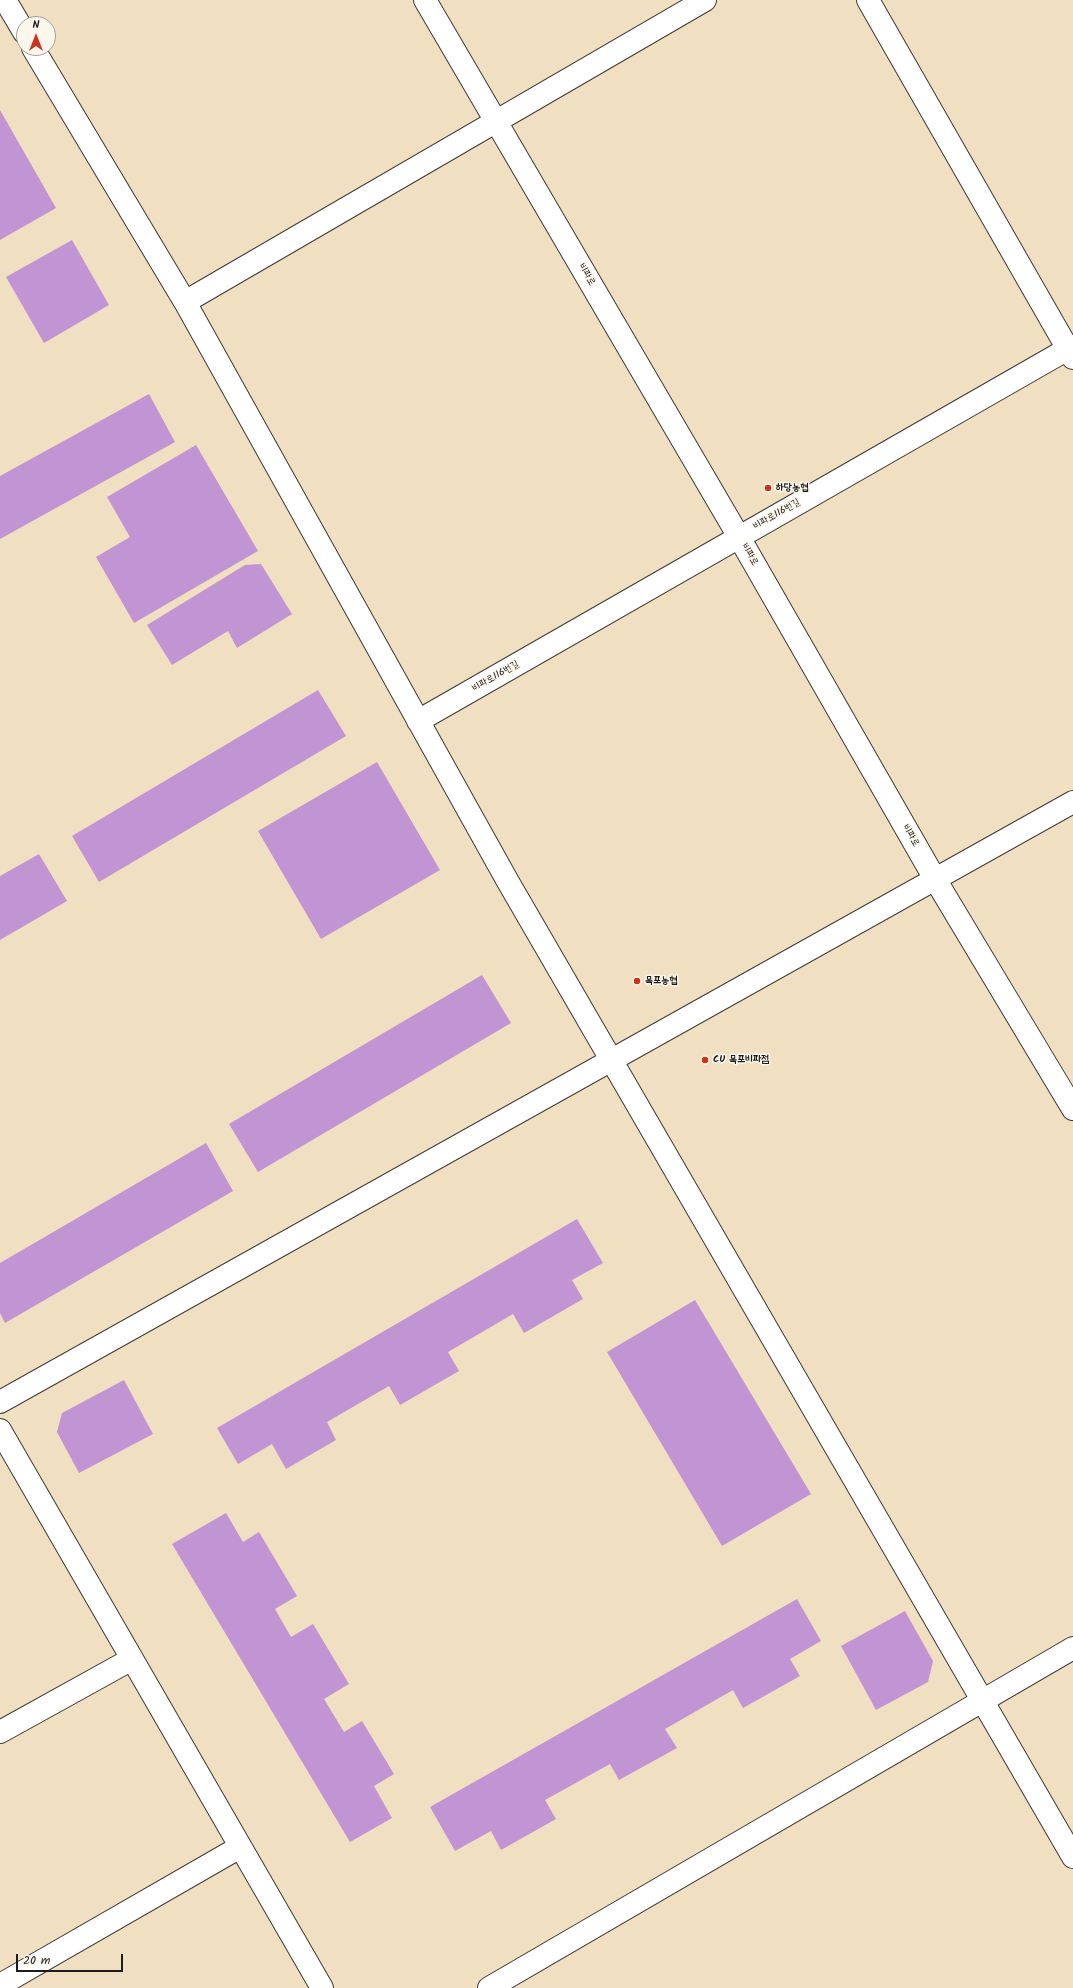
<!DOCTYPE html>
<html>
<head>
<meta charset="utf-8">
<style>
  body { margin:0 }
  #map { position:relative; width:1073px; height:1988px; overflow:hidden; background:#f0e0c1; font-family:Kalam,sans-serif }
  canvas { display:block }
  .north { position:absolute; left:16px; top:16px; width:40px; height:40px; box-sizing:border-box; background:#fbf7ec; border:1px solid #a29f99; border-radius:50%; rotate:0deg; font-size:11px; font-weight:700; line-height:16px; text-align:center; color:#1c1c1c }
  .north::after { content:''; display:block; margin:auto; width:14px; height:18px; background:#c8321e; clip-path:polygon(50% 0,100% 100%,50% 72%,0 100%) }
  .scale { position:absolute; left:16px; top:1954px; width:107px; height:18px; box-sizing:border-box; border:2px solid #1c1c1c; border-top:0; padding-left:5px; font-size:12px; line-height:14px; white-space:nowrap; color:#1c1c1c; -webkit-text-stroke:3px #fbf7ec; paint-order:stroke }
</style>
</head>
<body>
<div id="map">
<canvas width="1073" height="1988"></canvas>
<div class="north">N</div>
<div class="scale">20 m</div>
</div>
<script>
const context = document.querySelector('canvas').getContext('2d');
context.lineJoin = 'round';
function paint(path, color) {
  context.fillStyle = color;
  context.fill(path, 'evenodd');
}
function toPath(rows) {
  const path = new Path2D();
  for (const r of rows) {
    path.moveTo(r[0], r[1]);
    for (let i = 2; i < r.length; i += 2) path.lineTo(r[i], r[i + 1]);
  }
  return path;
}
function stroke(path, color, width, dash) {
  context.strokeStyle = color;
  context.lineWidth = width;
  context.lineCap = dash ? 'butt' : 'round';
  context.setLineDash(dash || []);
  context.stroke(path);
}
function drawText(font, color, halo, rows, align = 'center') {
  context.font = font + ' Kalam,"Poor Story",sans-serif';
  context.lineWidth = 3;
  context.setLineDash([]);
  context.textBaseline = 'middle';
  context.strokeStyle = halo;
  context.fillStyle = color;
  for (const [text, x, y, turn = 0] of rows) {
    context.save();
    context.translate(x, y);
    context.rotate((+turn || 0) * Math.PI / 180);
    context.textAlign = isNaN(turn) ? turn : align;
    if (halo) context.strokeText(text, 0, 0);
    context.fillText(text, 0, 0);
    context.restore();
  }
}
paint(toPath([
  [0,110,56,208,0,240],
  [72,240,109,305,44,343,6,277],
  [149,394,175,442,0,539,0,476],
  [196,445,258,551,134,623,96,557,130,537,107,497],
  [261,564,292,614,237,648,228,631,172,665,147,625,245,565],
  [318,690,346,736,99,882,72,836],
  [377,762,440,870,321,939,258,831],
  [39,854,67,901,0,940,0,876],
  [482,975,511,1023,258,1172,229,1124],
  [206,1143,233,1191,5,1323,0,1313,0,1263],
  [577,1219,603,1263,572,1280,583,1299,524,1333,513,1314,448,1352,459,1371,400,1405,389,1386,327,1422,336,1440,286,1469,272,1444,238,1464,217,1428],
  [695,1300,811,1494,722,1546,607,1352],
  [124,1380,153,1434,79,1473,57,1432,62,1413],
  [226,1513,243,1542,259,1532,297,1596,275,1609,291,1637,313,1624,349,1684,324,1699,344,1732,362,1721,394,1774,374,1786,392,1818,350,1842,172,1544],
  [797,1599,821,1641,790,1659,800,1676,743,1708,733,1690,665,1729,677,1748,619,1780,610,1764,545,1800,556,1819,501,1850,491,1831,455,1851,430,1807],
  [905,1611,933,1661,928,1682,876,1710,841,1646]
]), '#c194d4');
const street = toPath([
  [5,0,24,32],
  [868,0,1073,358],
  [33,48,185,302,507,880,1073,1857],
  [185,302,705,0],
  [418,721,1073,346],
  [0,1402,1073,802],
  [0,1430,322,1988],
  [0,1732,132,1659],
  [0,1985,240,1847],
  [489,1988,1073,1648]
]);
const secondary = toPath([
  [425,0,739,537,935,879,1073,1109]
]);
stroke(street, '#3c3935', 24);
stroke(secondary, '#3c3935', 24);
stroke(street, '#fff', 22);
stroke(secondary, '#fff', 22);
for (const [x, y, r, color] of [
  [768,488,4,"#c8321e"],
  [637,981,4,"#c8321e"],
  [705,1060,4,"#c8321e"]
]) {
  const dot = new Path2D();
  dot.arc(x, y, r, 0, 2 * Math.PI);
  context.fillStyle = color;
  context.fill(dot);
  stroke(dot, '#fbf7ec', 1.5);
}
drawText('10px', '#1c1c1c', '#fbf7ec', [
  ["비파로",586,275,60],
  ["비파로116번길",777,515,-30],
  ["비파로",749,555,60],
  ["비파로116번길",496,677,-30],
  ["비파로",910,836,60]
]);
drawText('bold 10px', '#1c1c1c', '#fbf7ec', [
  ["하당농협",776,488],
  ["목포농협",645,981],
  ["CU 목포비파점",713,1060]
], 'left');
</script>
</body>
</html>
